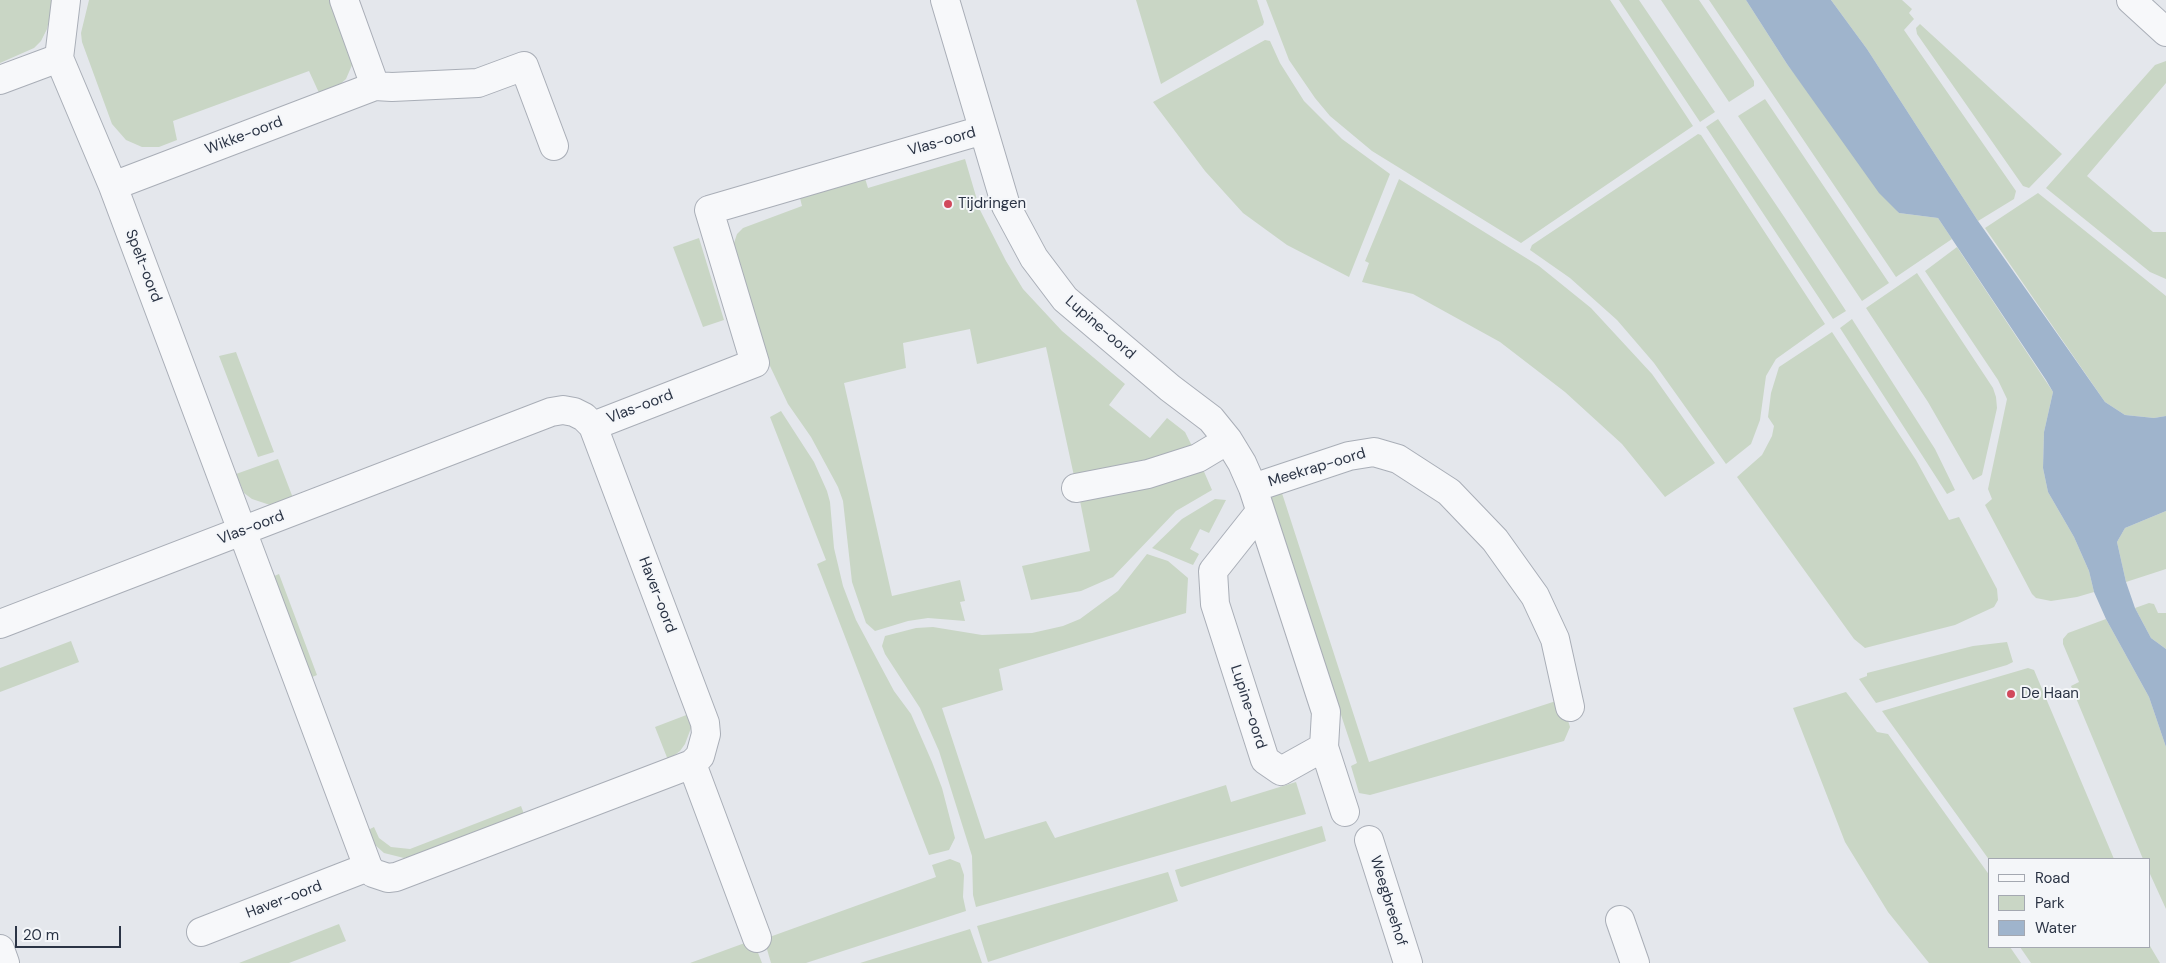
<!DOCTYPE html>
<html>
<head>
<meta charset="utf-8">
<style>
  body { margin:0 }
  #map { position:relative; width:2166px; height:963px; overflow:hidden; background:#e4e7ec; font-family:"DM Sans",sans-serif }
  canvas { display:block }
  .legend { position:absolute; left:1988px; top:858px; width:162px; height:90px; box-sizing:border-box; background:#f4f6f9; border:1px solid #a4a8b1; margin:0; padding:6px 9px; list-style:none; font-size:15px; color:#2b3445 }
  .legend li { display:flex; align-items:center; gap:10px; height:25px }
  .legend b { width:25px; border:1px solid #a4a8b1 }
  .scale { position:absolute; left:15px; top:926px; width:106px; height:22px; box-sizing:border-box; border:2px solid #2b3445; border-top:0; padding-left:6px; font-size:15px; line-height:18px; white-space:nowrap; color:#2b3445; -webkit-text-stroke:4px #f4f6f9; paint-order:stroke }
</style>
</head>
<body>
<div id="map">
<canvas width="2166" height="963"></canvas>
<ul class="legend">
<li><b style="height:6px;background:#f7f8fa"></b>Road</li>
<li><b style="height:14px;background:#c9d6c5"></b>Park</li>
<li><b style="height:14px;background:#9fb4cc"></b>Water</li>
</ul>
<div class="scale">20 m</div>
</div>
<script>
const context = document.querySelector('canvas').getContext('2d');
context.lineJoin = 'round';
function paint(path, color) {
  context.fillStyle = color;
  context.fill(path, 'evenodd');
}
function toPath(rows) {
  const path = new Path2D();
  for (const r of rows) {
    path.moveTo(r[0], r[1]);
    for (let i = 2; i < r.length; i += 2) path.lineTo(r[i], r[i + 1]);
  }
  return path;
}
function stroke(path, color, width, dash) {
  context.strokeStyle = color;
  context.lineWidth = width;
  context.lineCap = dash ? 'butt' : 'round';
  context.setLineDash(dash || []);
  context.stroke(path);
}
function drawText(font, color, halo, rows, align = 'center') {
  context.font = font + ' "DM Sans",sans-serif';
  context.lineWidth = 4;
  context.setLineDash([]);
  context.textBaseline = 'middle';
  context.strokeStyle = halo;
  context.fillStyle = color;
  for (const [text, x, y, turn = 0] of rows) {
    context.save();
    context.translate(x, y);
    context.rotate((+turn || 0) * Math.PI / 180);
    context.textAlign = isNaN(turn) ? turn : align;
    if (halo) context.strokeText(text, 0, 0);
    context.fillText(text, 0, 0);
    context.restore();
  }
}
paint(toPath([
  [0,0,54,0,47,29,41,41,34,48,0,63],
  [89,0,335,0,352,49,352,65,346,79,337,87,320,95,309,71,173,121,177,140,159,147,142,147,126,140,112,124,82,42,81,33],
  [1136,0,1257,0,1264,22,1263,25,1161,84],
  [1266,0,1610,0,1693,126,1521,243,1372,151,1330,116,1315,98,1289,60],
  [1619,0,1639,0,1715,112,1700,122],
  [1661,0,1699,0,1754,81,1754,86,1729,102],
  [1709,0,1746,0,1787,64,1899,213,1938,218,1952,239,1896,277],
  [1831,0,1902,0,1912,9,1909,13,1914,19,1904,30,2016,191,2014,199,1978,221,1867,49],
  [1920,24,2062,154,2029,188,2023,186,1917,34,1916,28],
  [1265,40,1270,41,1280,63,1304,101,1342,139,1390,174,1349,277,1287,245,1243,213,1205,171,1153,102],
  [2166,61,2166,83,2087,176,2153,232,2166,232,2166,279,2150,272,2046,188,2155,65],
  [1765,99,1889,283,1862,301,1738,116],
  [1718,119,1785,218,1846,311,1833,319,1706,127],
  [1698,134,1701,135,1825,324,1776,359,1766,376,1760,420,1751,444,1726,464,1654,363,1617,320,1570,278,1530,250,1532,245],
  [965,159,980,210,1006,261,1023,289,1062,331,1125,384,1109,405,1150,438,1167,418,1185,432,1192,446,1146,461,1074,476,1046,347,977,364,970,329,903,343,906,368,844,383,892,596,960,580,965,601,960,602,965,621,928,618,908,621,875,631,866,623,852,582,843,501,838,487,811,437,788,404,769,364,734,243,737,234,743,228,802,206,799,194,864,175,868,188],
  [1399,179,1539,266,1591,308,1652,374,1715,463,1665,497,1622,444,1565,392,1500,342,1413,294,1362,282,1369,263,1365,261],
  [2038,193,2166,296,2166,416,2154,418,2125,415,2105,402,1985,228],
  [699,238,724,320,703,327,673,247],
  [1957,247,2053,392,2044,432,2043,468,2048,492,2074,537,2089,571,2094,592,2077,597,2051,601,2036,598,2032,594,1985,505,1992,499,1988,489,2007,399,1998,380,1925,271],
  [1917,273,1993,388,1996,397,1997,408,1982,475,1973,480,1928,402,1866,308],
  [1852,319,1935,449,1955,490,1947,494,1840,328],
  [1832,332,1916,460,1949,520,1959,517,1997,589,1998,600,1994,607,1955,625,1865,648,1854,639,1737,477,1762,455,1772,436,1774,426,1768,417,1771,393,1779,367],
  [236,352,274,452,258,457,219,356],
  [781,411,814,462,827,491,830,502,834,548,843,586,856,620,894,691,911,714,932,762,942,788,955,838,949,850,929,855,817,564,826,560,770,417],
  [278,459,293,498,270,505,252,499,244,493,236,474],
  [1202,467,1212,490,1176,511,1113,577,1081,591,1031,600,1022,566,1090,551,1080,501,1152,484],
  [1280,487,1369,762,1556,701,1562,701,1570,727,1564,741,1370,795,1359,793,1351,766,1357,763,1267,492],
  [1215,499,1226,500,1209,533,1200,529,1190,549,1199,554,1193,565,1152,548,1182,519],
  [2166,511,2166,569,2126,582,2117,542,2125,528],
  [1147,554,1168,561,1188,578,1186,613,999,669,1003,690,942,708,985,839,1046,821,1055,838,1226,785,1231,802,1296,782,1306,814,976,907,973,895,972,856,939,751,920,708,885,654,882,646,885,636,916,628,933,627,982,635,1032,633,1063,626,1080,619,1118,591],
  [279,574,317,675,310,678,272,577],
  [2149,603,2154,604,2158,613,2166,613,2166,649,2151,638,2135,608],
  [2106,619,2149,697,2166,747,2166,909,2150,874,2150,859,2143,859,2071,686,2079,682,2063,644,2063,639,2068,633],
  [71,641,79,662,0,692,0,668],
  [2007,642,2013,662,2007,665,1876,703,1859,679,1867,676,1867,673,1973,646],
  [2028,668,2034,670,2114,859,1990,859,1990,861,1882,711],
  [1846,692,1877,732,1888,734,1990,876,1990,947,2010,947,2021,963,1929,963,1888,912,1845,842,1793,708],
  [689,714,691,728,685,744,680,751,668,760,655,727],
  [521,806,524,814,416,856,404,858,384,853,374,844,368,830,374,827,379,838,391,847,410,849],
  [1322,826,1326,841,1182,887,1180,886,1175,870],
  [950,859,960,863,964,875,963,897,966,911,806,963,771,963,764,939,936,877,932,865],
  [1168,872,1178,901,988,962,977,926],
  [339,924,346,941,289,963,239,963],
  [970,929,982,963,860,963],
  [753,940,762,963,690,963],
  [2150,946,2160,963,2031,963,2020,947]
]), '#c9d6c5');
paint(toPath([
  [1746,0,1831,0,1867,49,1978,221,2105,402,2125,415,2154,418,2166,416,2166,511,2125,528,2117,542,2126,582,2135,608,2151,638,2166,649,2166,747,2149,697,2106,619,2094,592,2089,571,2074,537,2048,492,2043,468,2044,432,2053,392,2046,380,1938,218,1899,213,1879,193,1787,64]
]), '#9fb4cc');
const minor = toPath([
  [66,0,59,58,113,186,368,867,373,873,388,878,396,877,692,764,700,756,706,734,705,723,593,426],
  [945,0,1006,206,1034,258,1065,299,1170,388,1211,419,1228,440,1242,463,1253,488,1326,712,1324,747,1345,812],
  [2131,0,2166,32],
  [0,80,59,58],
  [375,86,392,87,478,83,524,66,554,146],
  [113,186,375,86,344,0],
  [1076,488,1148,474,1198,458,1228,440],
  [1253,488,1349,456,1374,452,1398,459,1449,492,1495,540,1535,596,1555,639,1570,707],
  [1259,513,1213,571,1215,604,1265,760,1281,771,1324,747],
  [0,624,551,412,563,410,574,412,584,417,593,426,755,363,709,210,983,130],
  [692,764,757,938],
  [1369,840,1408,963],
  [1620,920,1635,963],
  [201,932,368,867],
  [0,949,5,963]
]);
stroke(minor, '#a9aeb7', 30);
stroke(minor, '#f7f8fa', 28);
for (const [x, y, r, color] of [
  [948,204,5,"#d1495b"],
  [2011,694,5,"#d1495b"]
]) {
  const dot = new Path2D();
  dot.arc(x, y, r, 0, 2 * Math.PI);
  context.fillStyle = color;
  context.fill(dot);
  stroke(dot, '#f4f6f9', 2);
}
drawText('15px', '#2b3445', '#f4f6f9', [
  ["Wikke-oord",244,136,-21],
  ["Vlas-oord",942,142,-16],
  ["Spelt-oord",143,266,69],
  ["Lupine-oord",1100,328,41],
  ["Vlas-oord",640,407,-21],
  ["Meekrap-oord",1317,468,-17],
  ["Vlas-oord",251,528,-21],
  ["Haver-oord",657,595,69],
  ["Lupine-oord",1248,707,72],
  ["Haver-oord",284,900,-21],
  ["Weegbreehof",1388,901,73]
]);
drawText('15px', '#2b3445', '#f4f6f9', [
  ["Tijdringen",958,204],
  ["De Haan",2021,694]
], 'left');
</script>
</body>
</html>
